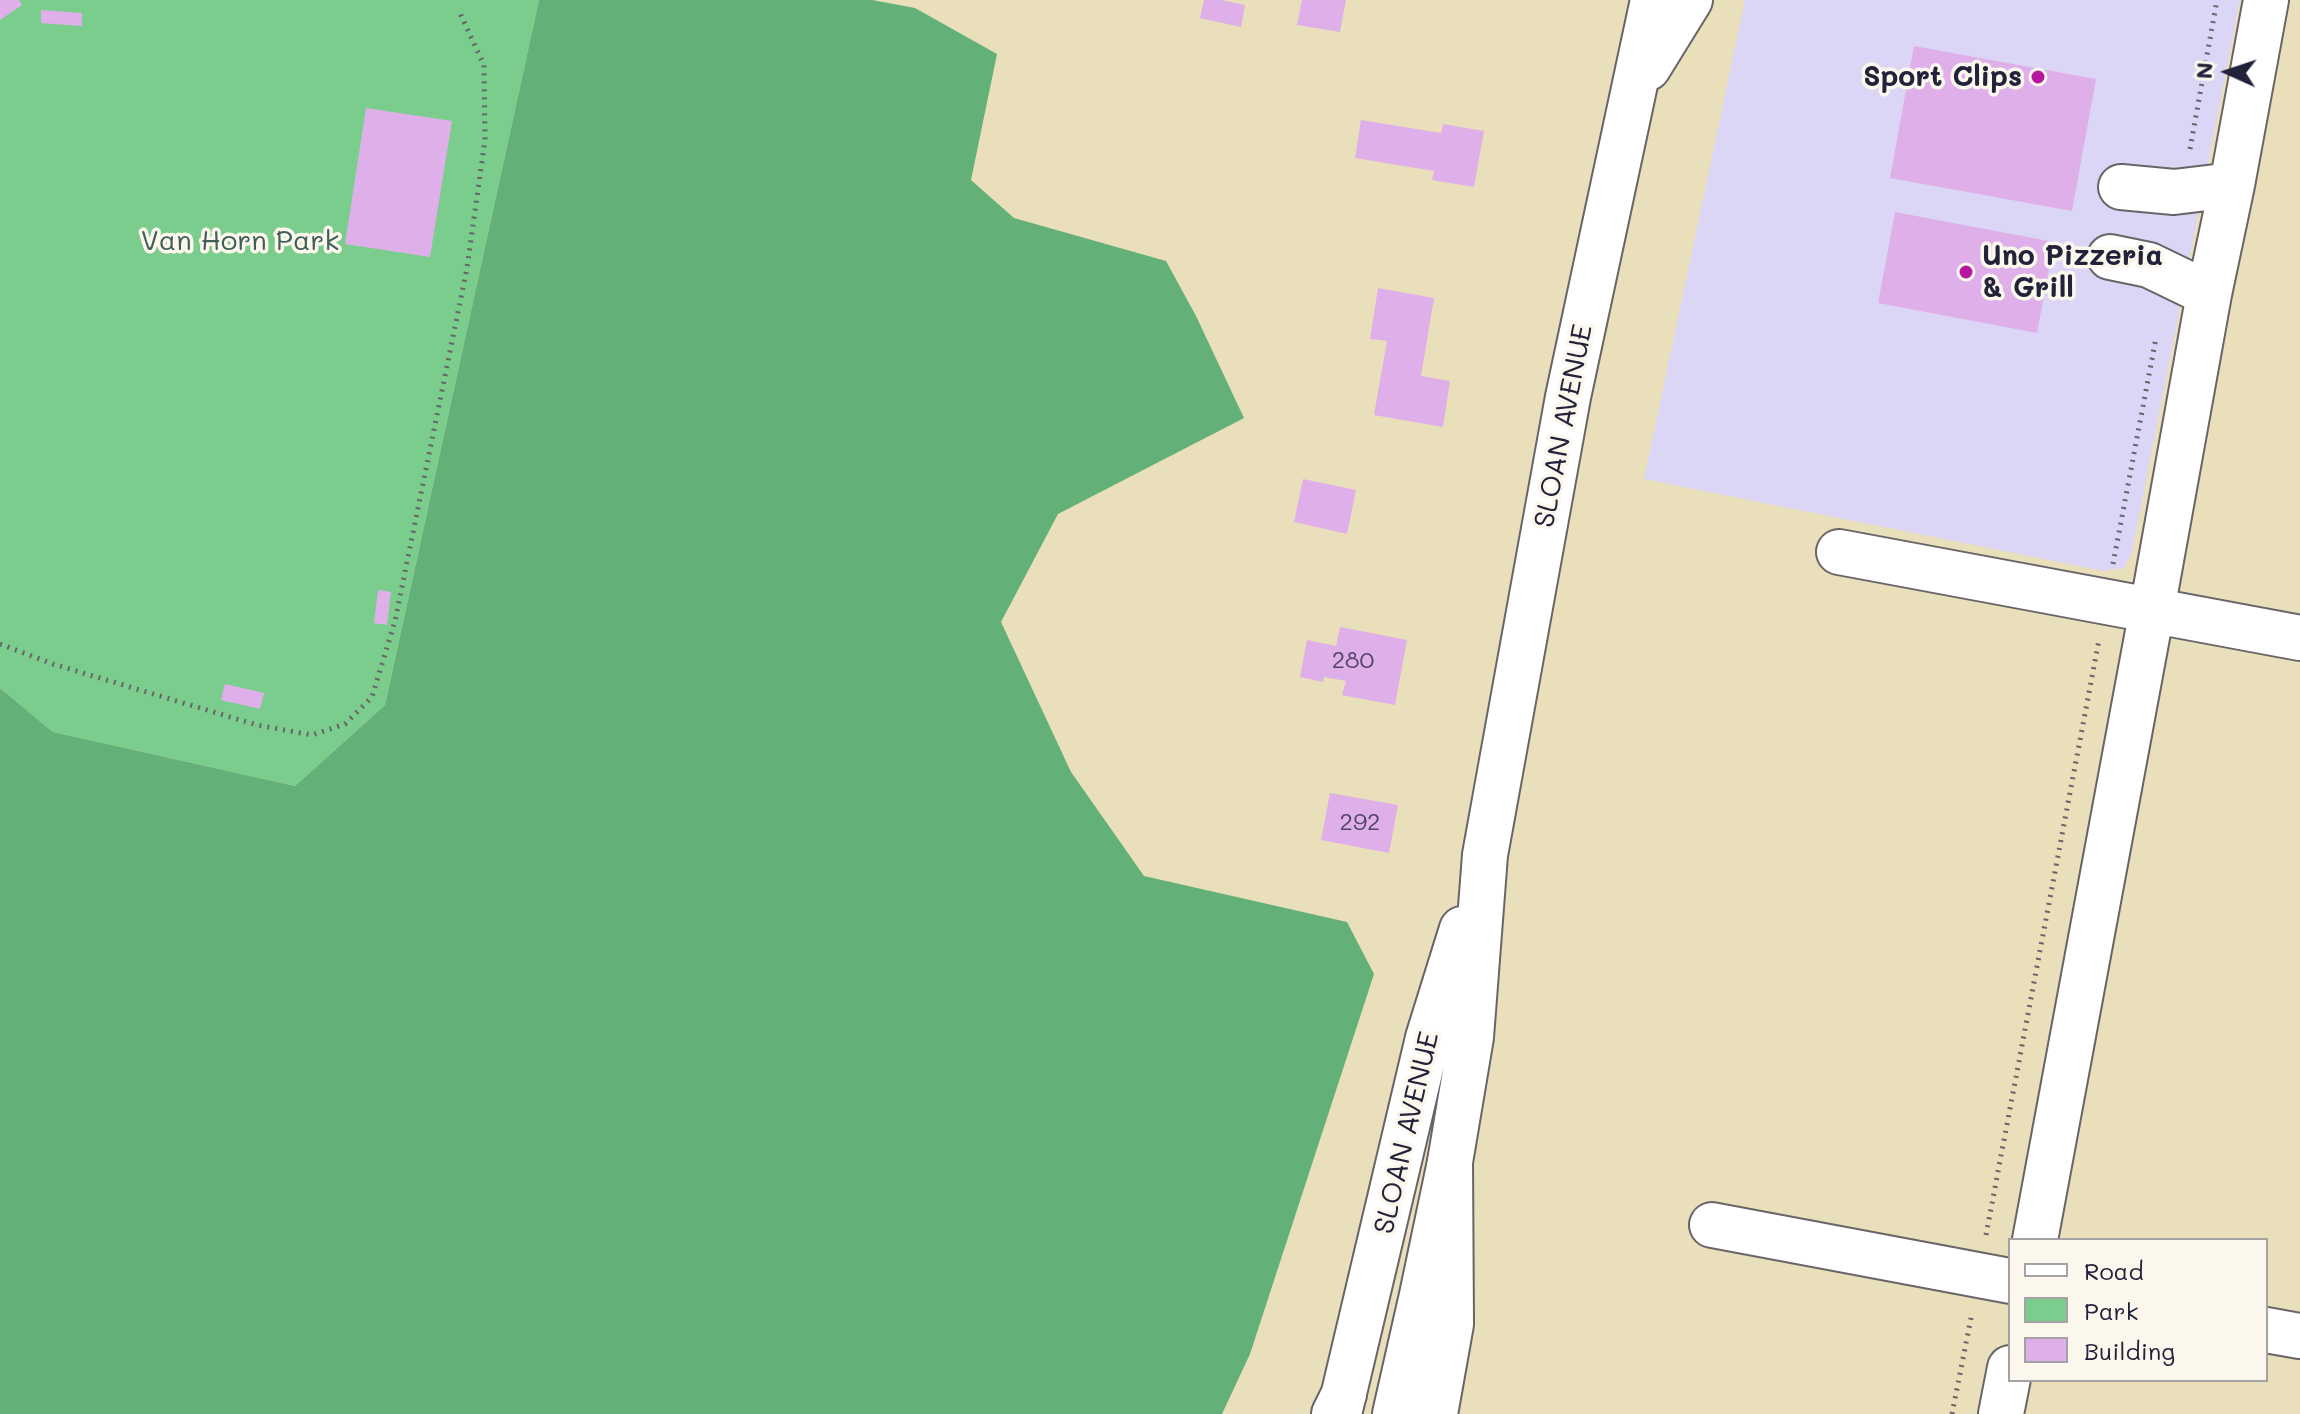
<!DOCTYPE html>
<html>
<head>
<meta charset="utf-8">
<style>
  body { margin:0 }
  #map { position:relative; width:2300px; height:1414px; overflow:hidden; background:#e9dfba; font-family:Mali,sans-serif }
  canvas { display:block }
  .legend { position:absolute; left:2008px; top:1238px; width:260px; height:144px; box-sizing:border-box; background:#fbf7ec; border:2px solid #a4a2a5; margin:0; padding:10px 14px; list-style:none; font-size:24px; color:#22223b }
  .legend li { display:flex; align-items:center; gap:16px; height:40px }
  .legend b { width:40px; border:2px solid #a4a2a5 }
  .north { position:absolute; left:2188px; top:32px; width:80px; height:80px; -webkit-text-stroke:6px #fbf7ec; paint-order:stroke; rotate:273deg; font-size:22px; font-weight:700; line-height:32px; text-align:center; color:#22223b }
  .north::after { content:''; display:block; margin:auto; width:28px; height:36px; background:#22223b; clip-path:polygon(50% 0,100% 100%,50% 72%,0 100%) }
</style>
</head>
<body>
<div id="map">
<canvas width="2300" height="1414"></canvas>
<ul class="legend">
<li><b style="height:10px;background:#fff"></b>Road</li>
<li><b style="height:22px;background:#7bcd8e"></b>Park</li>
<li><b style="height:22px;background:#dfafea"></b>Building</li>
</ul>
<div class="north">N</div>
</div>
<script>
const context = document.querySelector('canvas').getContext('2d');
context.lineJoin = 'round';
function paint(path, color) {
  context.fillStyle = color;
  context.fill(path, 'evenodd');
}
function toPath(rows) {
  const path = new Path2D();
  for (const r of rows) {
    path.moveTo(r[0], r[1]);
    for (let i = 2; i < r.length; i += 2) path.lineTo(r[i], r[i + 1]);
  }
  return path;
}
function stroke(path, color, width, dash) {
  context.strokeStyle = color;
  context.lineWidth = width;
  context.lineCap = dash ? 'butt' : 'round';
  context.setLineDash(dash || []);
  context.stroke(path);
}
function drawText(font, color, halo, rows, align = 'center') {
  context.font = font + ' Mali,sans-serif';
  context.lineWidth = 7;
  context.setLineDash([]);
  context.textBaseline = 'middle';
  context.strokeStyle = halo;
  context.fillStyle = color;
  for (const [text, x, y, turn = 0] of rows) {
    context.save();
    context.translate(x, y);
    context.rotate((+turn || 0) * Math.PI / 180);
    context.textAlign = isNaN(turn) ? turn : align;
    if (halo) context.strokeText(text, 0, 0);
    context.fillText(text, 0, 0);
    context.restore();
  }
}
paint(toPath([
  [1745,0,2240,0,2132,552,2124,568,2104,571,1644,479]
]), '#dcd6f6');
paint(toPath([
  [0,0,539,0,385,705,295,786,53,732,0,688]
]), '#7bcd8e');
paint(toPath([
  [539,0,872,0,915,8,997,54,971,180,1014,218,1166,261,1196,316,1244,418,1058,514,1001,622,1071,772,1144,876,1347,922,1374,974,1250,1354,1222,1414,0,1414,0,688,53,732,295,786,385,705]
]), '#64b079');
paint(toPath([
  [0,0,19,0,22,5,0,20],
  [1204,0,1221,0,1245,5,1241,27,1200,18],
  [1302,0,1346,0,1340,32,1297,25],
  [41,10,82,13,82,26,41,23],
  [1914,46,2096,79,2072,211,1890,178],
  [366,108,452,121,430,257,345,244],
  [1361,120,1441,133,1443,124,1484,131,1474,187,1432,180,1434,171,1355,158],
  [1895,212,2054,242,2037,333,1878,303],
  [1378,288,1434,298,1421,376,1450,381,1443,427,1374,415,1387,341,1370,339],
  [1303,479,1356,490,1347,534,1294,522],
  [378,590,391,592,387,625,374,623],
  [1340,627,1407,640,1395,705,1342,695,1346,681,1324,677,1323,682,1300,677,1307,640,1336,646],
  [225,684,264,693,260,709,221,700],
  [1330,793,1398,805,1389,853,1321,840]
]), '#dfafea');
const minor = toPath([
  [2121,187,2174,192,2232,185],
  [2110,257,2149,265,2209,294],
  [1839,552,2300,638],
  [1712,1225,2010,1281],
  [2035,1240,2152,610,2209,294,2232,185,2266,0],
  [2266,1330,2300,1336],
  [2001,1414,2010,1368]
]);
const major = toPath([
  [1648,68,1690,0],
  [1339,1414,1428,1038,1462,929],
  [1395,1414,1422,1295,1450,1162,1471,1037,1485,855,1568,397,1653,0]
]);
const highway = toPath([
  [1334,1414,1344,1394],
  [1435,1414,1451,1324,1450,1162]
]);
stroke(minor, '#686467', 48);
stroke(major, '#686467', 48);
stroke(highway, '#686467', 48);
stroke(toPath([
  [2190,149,2217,0],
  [2113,564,2156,338],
  [0,644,53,664,257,725,312,735,345,724,372,697,395,621,467,268,485,140,484,65,459,11],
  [1986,1235,2099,640],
  [1952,1414,1972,1313]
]), '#686467', 5, [2, 6]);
stroke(minor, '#fff', 44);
stroke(major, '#fff', 44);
stroke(highway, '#fff', 44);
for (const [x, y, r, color] of [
  [2038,77,8,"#b5179e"],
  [1966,272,8,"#b5179e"]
]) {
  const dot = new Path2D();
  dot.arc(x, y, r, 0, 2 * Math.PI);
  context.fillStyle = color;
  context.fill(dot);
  stroke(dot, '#fbf7ec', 3);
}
drawText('24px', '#514567', null, [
  ["280",1353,661],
  ["292",1360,823]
]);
drawText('bold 28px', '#22223b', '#fbf7ec', [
  ["Sport Clips",2022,77],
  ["Uno Pizzeria",1982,256,"left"],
  ["& Grill",1982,288,"left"]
], 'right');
drawText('28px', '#415e58', '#fbf7ec', [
  ["Van Horn Park",240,241]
]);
drawText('28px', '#22223b', '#fbf7ec', [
  ["SLOAN AVENUE",1564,426,-79],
  ["SLOAN AVENUE",1407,1133,-77]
]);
</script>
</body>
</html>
